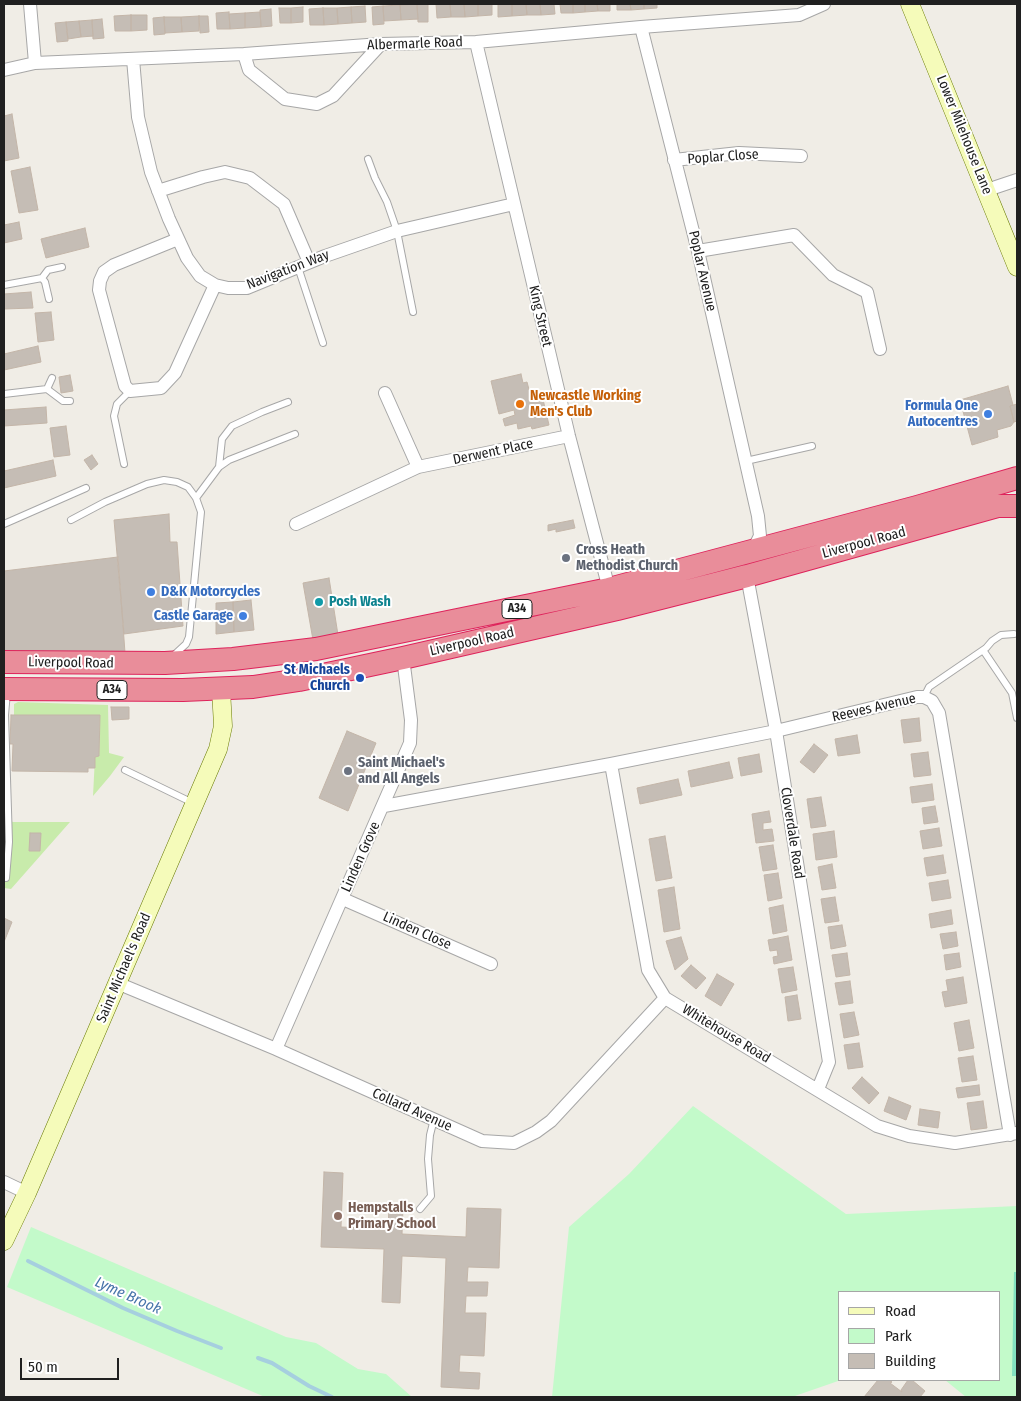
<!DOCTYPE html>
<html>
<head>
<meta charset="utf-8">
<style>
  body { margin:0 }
  #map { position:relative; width:1021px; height:1401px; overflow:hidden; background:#f0ede6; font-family:"Fira Sans Condensed",sans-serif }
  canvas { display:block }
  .frame { position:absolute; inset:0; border:5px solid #202020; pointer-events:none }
  .legend { position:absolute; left:838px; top:1291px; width:162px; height:90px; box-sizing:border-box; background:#fff; border:1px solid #a6a6a6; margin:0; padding:6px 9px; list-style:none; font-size:15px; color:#202020 }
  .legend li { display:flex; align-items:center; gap:10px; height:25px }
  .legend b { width:25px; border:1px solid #a6a6a6 }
  .scale { position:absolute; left:20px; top:1358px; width:99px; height:22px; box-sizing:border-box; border:2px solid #202020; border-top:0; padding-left:6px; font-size:15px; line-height:18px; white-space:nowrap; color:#202020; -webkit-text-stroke:4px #fff; paint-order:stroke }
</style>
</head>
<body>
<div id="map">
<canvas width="1021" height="1401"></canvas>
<div class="frame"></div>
<ul class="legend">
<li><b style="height:6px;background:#f5fbba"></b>Road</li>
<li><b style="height:14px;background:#c3faca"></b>Park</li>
<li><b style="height:14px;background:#c5bdb5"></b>Building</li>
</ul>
<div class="scale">50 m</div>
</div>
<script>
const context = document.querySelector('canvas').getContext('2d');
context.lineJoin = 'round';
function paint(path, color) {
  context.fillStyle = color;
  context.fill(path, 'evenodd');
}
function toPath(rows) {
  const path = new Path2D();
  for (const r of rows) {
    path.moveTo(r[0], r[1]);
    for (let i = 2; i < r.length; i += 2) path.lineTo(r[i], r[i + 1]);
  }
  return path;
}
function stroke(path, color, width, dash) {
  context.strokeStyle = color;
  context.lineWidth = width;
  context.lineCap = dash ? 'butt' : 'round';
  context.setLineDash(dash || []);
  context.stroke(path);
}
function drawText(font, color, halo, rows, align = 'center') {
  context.font = font + ' "Fira Sans Condensed",sans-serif';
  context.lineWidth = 4;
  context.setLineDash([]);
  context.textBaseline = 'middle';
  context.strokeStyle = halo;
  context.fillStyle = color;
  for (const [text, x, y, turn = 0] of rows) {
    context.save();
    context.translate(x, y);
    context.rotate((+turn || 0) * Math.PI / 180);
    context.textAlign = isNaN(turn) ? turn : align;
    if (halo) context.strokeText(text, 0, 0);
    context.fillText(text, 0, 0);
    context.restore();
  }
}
paint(toPath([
  [18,702,108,705,109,753,124,757,110,776,93,796,95,757,99,756,100,715,14,715,14,704],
  [4,818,13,822,70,822,11,889,4,888]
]), '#c8ebab');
paint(toPath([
  [693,1106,846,1214,1017,1206,1017,1397,966,1397,945,1380,1000,1380,1000,1292,840,1292,840,1380,841,1380,792,1397,552,1397,569,1227,629,1174],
  [31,1227,286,1337,316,1343,358,1369,386,1374,412,1397,265,1397,7,1287]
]), '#c3faca');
paint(toPath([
  [1014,1272,1017,1272,1017,1376,1012,1376]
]), '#83e1c0');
stroke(toPath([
  [28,1261,123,1308,177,1331,221,1348],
  [258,1358,272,1363,309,1386,332,1397]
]), '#a6cfdf', 4);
const building = toPath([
  [417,4,428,4,428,22,418,22,417,4],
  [417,4,418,19,401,20,400,5,417,4],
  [436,4,450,4,451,17,437,18,436,4],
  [450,4,464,4,465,17,451,17,450,4],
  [464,4,478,4,478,16,465,17,464,4],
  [478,4,492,4,492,15,478,16,478,4],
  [498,4,512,4,512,16,498,17,498,4],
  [512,4,526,4,527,15,512,16,512,4],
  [526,4,540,4,541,15,527,15,526,4],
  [540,4,554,4,555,14,541,15,540,4],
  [560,4,573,4,573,13,561,13,560,4],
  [573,4,585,4,585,12,573,13,573,4],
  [585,4,597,4,598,11,585,12,585,4],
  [597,4,610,4,610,11,598,11,597,4],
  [617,4,630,4,631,10,617,10,617,4],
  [630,4,644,4,644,9,631,10,630,4],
  [644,4,657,4,657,8,644,9,644,4],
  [400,5,401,20,384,21,383,6,400,5],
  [365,6,366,22,352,23,351,7,365,6],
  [383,6,384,24,373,25,372,7,383,6],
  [303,7,303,22,291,23,291,8,303,7],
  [351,7,352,23,338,24,337,8,351,7],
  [279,8,291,8,291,23,280,23,279,8],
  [323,8,337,8,338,24,324,25,323,8],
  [323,8,324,25,310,25,309,9,323,8],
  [271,9,272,26,261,27,260,10,271,9],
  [229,12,230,29,217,29,216,13,229,12],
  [260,12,261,27,245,28,245,13,260,12],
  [245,13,245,28,230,29,229,14,245,13],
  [131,15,147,15,147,30,131,31,131,15],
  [131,15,131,31,115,31,114,16,131,15],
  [199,16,208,16,209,32,200,33,199,16],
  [199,16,199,31,182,32,181,17,199,16],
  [164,17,165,34,154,35,153,18,164,17],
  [164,17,181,17,182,32,165,33,164,17],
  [102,19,104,38,93,39,92,20,102,19],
  [92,20,93,36,81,37,79,21,92,20],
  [79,21,81,37,68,39,66,22,79,21],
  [66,22,68,41,57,42,55,23,66,22],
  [12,114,19,158,4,161,4,116,12,114],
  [30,167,38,210,19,213,11,171,30,167],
  [19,222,22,239,4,243,4,225,19,222],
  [85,228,89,247,46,258,41,239,85,228],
  [31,292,33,308,4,309,4,294,31,292],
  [51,312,54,340,38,342,35,313,51,312],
  [38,346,41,362,4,370,4,354,38,346],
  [521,374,523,383,527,382,531,397,542,395,549,425,532,429,531,426,518,429,517,423,505,426,503,419,515,415,514,410,499,414,491,381,521,374],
  [70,375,73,391,61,393,59,377,70,375],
  [1008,386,1013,405,1010,406,1014,422,1011,426,997,430,998,437,972,445,960,400,1008,386],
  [1017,404,1017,421,1014,422,1010,406,1017,404],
  [46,407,47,423,4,426,4,410,46,407],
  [66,426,70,455,54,457,50,428,66,426],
  [92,455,98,464,91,470,84,460,92,455],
  [53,460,56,476,4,488,4,471,53,460],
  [169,514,170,542,177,542,183,626,124,634,114,520,169,514],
  [573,520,575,528,556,532,556,529,548,531,548,525,573,520],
  [118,557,125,653,4,654,4,571,118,557],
  [329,578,338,635,313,640,303,583,329,578],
  [251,600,254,630,234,632,233,602,251,600],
  [233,602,234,632,216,634,216,603,233,602],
  [111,707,129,707,129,719,112,720,111,707],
  [11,715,100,715,99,756,95,757,95,768,88,768,88,772,12,771,13,744,10,744,11,715],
  [919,718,921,741,904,743,901,720,919,718],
  [347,731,376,743,348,811,319,798,347,731],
  [857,735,860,753,838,756,835,739,857,735],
  [814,744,828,755,814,773,800,762,814,744],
  [928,752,931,775,914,777,911,754,928,752],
  [759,754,762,772,741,776,738,758,759,754],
  [729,762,733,778,691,787,688,771,729,762],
  [678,779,682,795,640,804,637,788,678,779],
  [932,784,934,800,912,803,910,787,932,784],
  [821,797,826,826,811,828,807,799,821,797],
  [935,806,938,822,924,824,922,808,935,806],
  [769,811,771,822,763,823,763,830,772,829,774,841,756,843,752,814,769,811],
  [939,828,942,846,923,849,920,831,939,828],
  [834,831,837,857,816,860,813,834,834,831],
  [30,833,41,833,40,851,29,851,30,833],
  [665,836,672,878,656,881,649,839,665,836],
  [773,845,777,869,763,871,759,847,773,845],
  [943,855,946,873,927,876,924,858,943,855],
  [832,864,836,888,822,890,818,867,832,864],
  [778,873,782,898,768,901,764,875,778,873],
  [948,880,951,898,932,901,929,883,948,880],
  [674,887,680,929,664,932,658,890,674,887],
  [835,897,839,921,825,923,821,899,835,897],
  [783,905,787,931,773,934,769,908,783,905],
  [951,910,953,924,931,928,929,914,951,910],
  [4,918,12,922,4,942,4,918],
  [842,925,846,946,831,949,828,927,842,925],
  [956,932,958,946,943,949,940,934,956,932],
  [788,936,792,960,774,964,773,957,778,956,777,950,770,951,768,940,788,936],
  [681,937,688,959,675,970,666,941,681,937],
  [847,953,850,975,836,977,832,955,847,953],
  [959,953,961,967,946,970,944,955,959,953],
  [691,965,706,978,696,989,681,976,691,965],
  [793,967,797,990,782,993,778,969,793,967],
  [717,974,734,984,721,1006,705,996,717,974],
  [963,977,967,1003,945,1007,942,992,948,991,946,980,963,977],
  [850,981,853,1003,839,1005,835,983,850,981],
  [797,995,801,1019,788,1021,785,997,797,995],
  [854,1012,859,1035,844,1038,840,1014,854,1012],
  [969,1020,974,1048,959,1051,954,1023,969,1020],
  [859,1043,863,1067,848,1069,844,1045,859,1043],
  [973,1056,977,1080,962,1082,958,1058,973,1056],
  [862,1077,879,1093,869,1104,852,1088,862,1077],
  [979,1085,980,1095,958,1098,956,1088,979,1085],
  [889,1097,911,1106,906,1120,884,1111,889,1097],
  [983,1101,987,1128,971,1130,967,1103,983,1101],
  [920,1109,940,1112,938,1128,918,1125,920,1109],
  [324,1172,343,1173,341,1227,388,1229,389,1206,403,1207,402,1234,466,1237,467,1208,501,1209,499,1268,468,1267,467,1282,488,1282,487,1296,466,1296,465,1313,486,1313,484,1356,460,1355,459,1372,480,1373,479,1389,441,1387,446,1258,402,1256,400,1303,382,1302,384,1249,321,1247,324,1172],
  [878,1380,889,1380,892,1382,890,1383,902,1392,901,1390,908,1380,912,1380,925,1391,920,1397,864,1397,878,1380]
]);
paint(building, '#c5bdb5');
stroke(building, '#c3b5a8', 1);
const lane = toPath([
  [368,159,375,178,387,202,397,231,413,312],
  [298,267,323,343],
  [42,278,45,282,49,299],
  [4,285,42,278,48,270,62,267],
  [47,389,52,378],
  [4,394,47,389,63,401,70,401],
  [746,461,812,446],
  [124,464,114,416,117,404,130,391],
  [219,467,222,439,232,426,262,412,288,402],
  [196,498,219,467,229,460,295,434],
  [71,520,105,502,147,484,164,480,177,482,188,487,196,498,201,512,189,637,186,644,173,656],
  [4,524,86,488],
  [983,650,1012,693,1017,718],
  [924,697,929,687,986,648,992,641,1001,635,1014,634],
  [125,770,193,803],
  [6,878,9,842,5,715,7,692],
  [420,1209,431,1196,428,1159,430,1135,434,1119]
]);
const street = toPath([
  [30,4,35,63],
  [641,27,698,251,758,516,760,536,756,544,749,550],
  [476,42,569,436,609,589],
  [244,54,249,70,285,99,317,104,333,96,381,44],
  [133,59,138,117,151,172,169,219,187,258,200,276,215,285,228,288,247,288,325,256,397,231,514,204],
  [4,70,35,63,244,54,381,44,476,42,641,27,799,15,824,4],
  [674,160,739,153,801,156],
  [987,190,1017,180],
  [158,191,203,177,225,172,250,178,284,204,309,262],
  [178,239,114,265,104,272,100,281,99,290,125,386,130,391,161,388,175,373,215,285],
  [698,251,794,235,833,275,867,292,880,349],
  [385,393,418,467],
  [296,524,418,467,569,436],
  [747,576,776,731,829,1062,818,1089],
  [611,764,648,970,665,998,877,1126,909,1136,955,1143,1017,1133],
  [384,806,611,764,776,731,917,697,924,697,932,701,939,713,1010,1135],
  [343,899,491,964],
  [117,983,276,1049,482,1141,514,1143,536,1132,551,1121,665,998],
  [276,1049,410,743,411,720,403,658],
  [4,1182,27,1193]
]);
const secondary = toPath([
  [910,4,1017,267],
  [4,1241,27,1193,218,749,223,726,221,689]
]);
const highway = toPath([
  [4,662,165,663,233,659,316,649,609,589,917,507,1017,478],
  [4,689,183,690,253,687,299,680,403,658,617,609,747,576,998,506,1017,506]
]);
stroke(lane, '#a7a7a7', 8);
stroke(street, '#a7a7a7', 14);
stroke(secondary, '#687a03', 19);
stroke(highway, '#de235b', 24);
stroke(lane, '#fff', 6);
stroke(street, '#fff', 12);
stroke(secondary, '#f5fbba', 18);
stroke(highway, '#e98d9a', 22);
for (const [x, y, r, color] of [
  [520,404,5,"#e8710a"],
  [988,414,5,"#3f7fe0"],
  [566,558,5,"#6b7280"],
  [151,592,5,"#3f7fe0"],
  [319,602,5,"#0f9aa8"],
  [243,616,5,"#3f7fe0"],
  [360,678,5,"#1a4fb4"],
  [348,771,5,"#6b7280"],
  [338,1216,5,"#8d6e63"]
]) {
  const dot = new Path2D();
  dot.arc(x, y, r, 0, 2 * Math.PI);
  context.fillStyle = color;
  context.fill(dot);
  stroke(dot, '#fff', 2);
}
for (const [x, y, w] of [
  [517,609,30],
  [112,690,30]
]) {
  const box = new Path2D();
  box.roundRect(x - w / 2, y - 9.5, w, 19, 4);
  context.fillStyle = '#fff';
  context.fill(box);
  stroke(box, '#202020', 1);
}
drawText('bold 12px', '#202020', null, [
  ["A34",517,609],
  ["A34",112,690]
]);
drawText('14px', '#202020', '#fff', [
  ["Albermarle Road",415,44,-2],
  ["Lower Milehouse Lane",964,135,68],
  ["Poplar Close",723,157,-4],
  ["Navigation Way",288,270,-21],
  ["Poplar Avenue",702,271,77],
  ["King Street",540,316,77],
  ["Derwent Place",493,452,-12],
  ["Liverpool Road",864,543,-15],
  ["Liverpool Road",472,642,-13],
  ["Liverpool Road",71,663,1],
  ["Reeves Avenue",874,708,-13],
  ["Cloverdale Road",792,833,81],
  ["Linden Grove",361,857,-66],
  ["Linden Close",417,931,24],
  ["Saint Michael's Road",124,968,-67],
  ["Whitehouse Road",726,1034,31],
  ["Collard Avenue",412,1110,24]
]);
drawText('bold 14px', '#c56008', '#fff', [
  ["Newcastle Working",530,396],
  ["Men's Club",530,412]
], 'left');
drawText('bold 14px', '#366cbe', '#fff', [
  ["Formula One",978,406],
  ["Autocentres",978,422],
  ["D&K Motorcycles",161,592,"left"],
  ["Castle Garage",233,616]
], 'right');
drawText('bold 14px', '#5b616d', '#fff', [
  ["Cross Heath",576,550],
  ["Methodist Church",576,566],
  ["Saint Michael's",358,763],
  ["and All Angels",358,779]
], 'left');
drawText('bold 14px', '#0d838f', '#fff', [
  ["Posh Wash",329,602]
], 'left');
drawText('bold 14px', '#164399', '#fff', [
  ["St Michaels",350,670],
  ["Church",350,686]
], 'right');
drawText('bold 14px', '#785e54', '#fff', [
  ["Hempstalls",348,1208],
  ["Primary School",348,1224]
], 'left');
drawText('italic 15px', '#4774aa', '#fff', [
  ["Lyme Brook",128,1296,24]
]);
</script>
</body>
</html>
